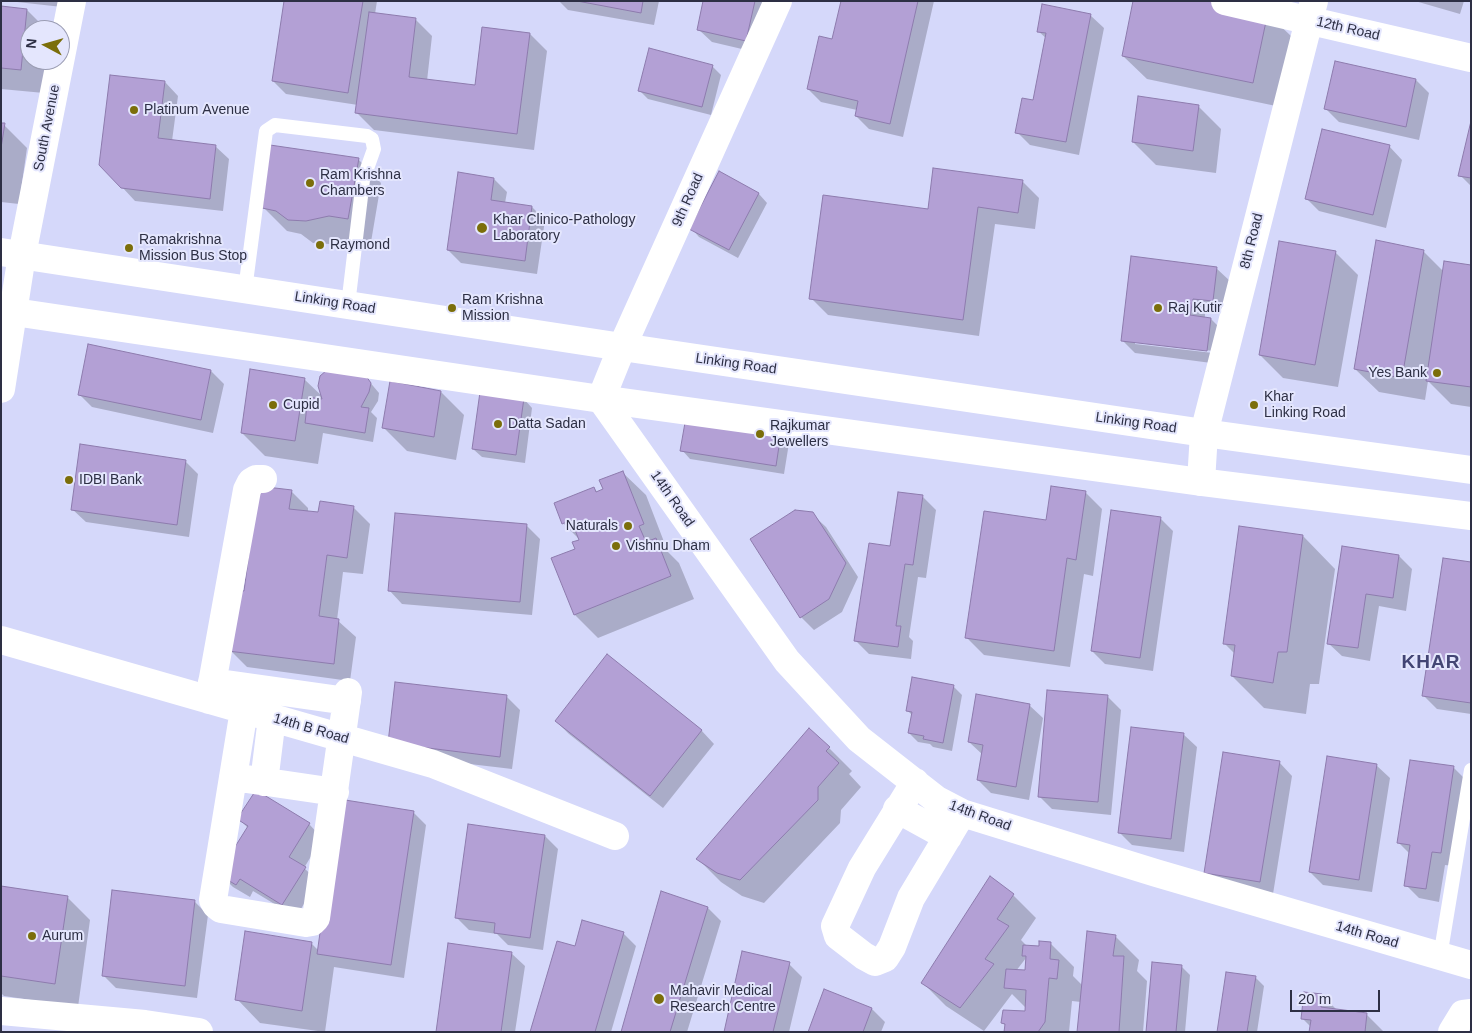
<!DOCTYPE html>
<html>
<head>
<meta charset="utf-8">
<style>
  body { margin:0 }
  #map { position:relative; width:1472px; height:1033px; overflow:hidden; background:#d5d8fa; font-family:Helvetica,sans-serif }
  canvas { display:block }
  .frame { position:absolute; inset:0; border:2px solid #2d2f44; pointer-events:none }
  .north { position:absolute; left:20px; top:20px; width:50px; height:50px; box-sizing:border-box; background:#e4e6fd; border:1px solid #9b9db3; border-radius:50%; rotate:276deg; font-size:14px; font-weight:700; line-height:20px; text-align:center; color:#2d2f44 }
  .north::after { content:''; display:block; margin:auto; width:18px; height:22px; background:#7b6e0a; clip-path:polygon(50% 0,100% 100%,50% 72%,0 100%) }
  .scale { position:absolute; left:1290px; top:990px; width:90px; height:22px; box-sizing:border-box; border:2px solid #2d2f44; border-top:0; padding-left:6px; font-size:15px; line-height:18px; white-space:nowrap; color:#2d2f44; -webkit-text-stroke:4px #e4e6fd; paint-order:stroke }
</style>
</head>
<body>
<div id="map">
<canvas width="1472" height="1033"></canvas>
<div class="frame"></div>
<div class="north">N</div>
<div class="scale">20 m</div>
</div>
<script>
const context = document.querySelector('canvas').getContext('2d');
context.lineJoin = 'round';
function paint(path, color) {
  context.fillStyle = color;
  context.fill(path, 'evenodd');
}
function toPath(rows) {
  const path = new Path2D();
  for (const r of rows) {
    path.moveTo(r[0], r[1]);
    for (let i = 2; i < r.length; i += 2) path.lineTo(r[i], r[i + 1]);
  }
  return path;
}
function stroke(path, color, width, dash) {
  context.strokeStyle = color;
  context.lineWidth = width;
  context.lineCap = dash ? 'butt' : 'round';
  context.setLineDash(dash || []);
  context.stroke(path);
}
function drawText(font, color, halo, rows, align = 'center') {
  context.font = font + ' Helvetica,sans-serif';
  context.lineWidth = 4;
  context.setLineDash([]);
  context.textBaseline = 'middle';
  context.strokeStyle = halo;
  context.fillStyle = color;
  for (const [text, x, y, turn = 0] of rows) {
    context.save();
    context.translate(x, y);
    context.rotate((+turn || 0) * Math.PI / 180);
    context.textAlign = isNaN(turn) ? turn : align;
    if (halo) context.strokeText(text, 0, 0);
    context.fillText(text, 0, 0);
    context.restore();
  }
}
paint(toPath([
  [8,1,62,1,62,7],
  [286,1,377,1,375,14,415,19,432,36,427,81,476,87,530,34,547,51,534,150,374,130,357,113,358,105,286,94,273,81],
  [559,1,659,1,654,25,568,10],
  [705,1,770,1,759,53,712,42,698,29],
  [842,1,934,1,903,137,869,129,856,116,857,110,821,102,808,89,833,40],
  [1415,1,1464,1,1460,14],
  [1,8,27,10,47,30,30,30,30,60,47,60,44,93,1,89],
  [1267,13,1291,36,1276,106,1147,79,1123,56],
  [1090,15,1104,28,1079,155,1030,145,1017,132,1034,101,1047,39,1038,31],
  [1336,63,1416,80,1429,93,1419,140,1339,122,1326,109],
  [712,66,721,75,711,115,648,99,639,90],
  [165,82,178,96,172,141,215,146,229,159,223,211,135,201,122,187],
  [1198,106,1221,129,1216,173,1156,165,1133,142],
  [1,124,4,125,27,148,19,204,1,202],
  [1471,127,1471,186,1460,175],
  [1389,146,1402,160,1386,228,1319,211,1306,198],
  [358,159,381,183,371,242,353,239,330,244,313,243,301,234,287,231,264,208],
  [720,173,759,194,767,203,738,258,699,237,691,228],
  [494,179,507,192,505,203,532,207,545,220,537,274,461,263,448,250],
  [1022,181,1039,198,1035,229,995,224,979,336,828,315,811,298,929,210],
  [1423,251,1444,272,1471,266,1471,407,1451,404,1428,381,1425,400,1379,392,1355,369],
  [1335,252,1358,275,1338,387,1283,378,1260,355],
  [1216,268,1230,281,1226,314,1205,311,1205,318,1211,319,1224,332,1219,364,1135,353,1122,340],
  [1135,341,1213,351,1213,353,1135,344],
  [89,346,211,371,224,384,213,433,92,407,79,394],
  [304,379,323,397,368,380,379,393,378,401,371,412,377,418,373,442,323,433,318,464,265,456,242,433],
  [441,392,464,415,456,460,407,451,384,428],
  [524,399,532,408,525,463,482,457,473,449],
  [781,434,789,443,784,474,690,459,682,450],
  [185,461,198,474,189,537,86,522,72,509],
  [622,472,646,495,666,547,664,548,679,563,694,599,598,638,575,615,577,549,580,540,563,523,594,488,598,493,604,490],
  [291,491,308,508,308,512,319,514,353,507,370,524,363,574,343,572,337,620,356,637,350,681,247,667,230,650,245,592],
  [1085,492,1102,509,1093,576,1084,574,1070,667,984,655,967,638],
  [923,497,936,510,926,578,918,577,909,637,913,641,911,659,869,654,856,641,891,548],
  [812,514,826,527,858,577,842,612,814,630,801,617],
  [1160,518,1173,531,1153,671,1105,664,1092,651],
  [526,525,540,539,532,615,402,604,389,590],
  [1240,527,1303,536,1335,569,1319,684,1310,684,1306,714,1264,708,1232,676,1235,654,1224,643],
  [1343,548,1399,556,1412,569,1406,611,1379,606,1370,661,1342,656,1328,643],
  [1471,564,1471,714,1437,709,1423,695],
  [953,686,962,695,952,751,933,747,930,744,918,742,909,733,912,715,907,710],
  [506,696,520,710,512,769,402,756],
  [1107,696,1121,710,1111,815,1052,809,1039,796],
  [1029,705,1043,718,1029,800,991,793,978,780,983,755,969,742],
  [556,721,701,730,714,744,663,808,569,734],
  [1183,734,1197,747,1184,852,1132,845,1119,832],
  [829,748,852,771,849,774,861,787,841,810,840,823,764,903,742,896,721,882,698,859],
  [1279,762,1292,776,1273,894,1219,886,1206,873],
  [1376,765,1390,778,1372,892,1323,885,1310,872],
  [1454,768,1467,781,1453,866,1445,865,1439,902,1419,898,1406,885,1410,854,1399,843],
  [413,812,426,825,404,978,334,967,325,1032,260,1023,237,999,311,943,318,950],
  [239,819,309,824,322,838,304,868,318,881,296,917,253,891,250,897,233,887,220,874,248,828],
  [545,836,558,849,543,950,508,945,497,934,469,930,456,917],
  [1,887,67,897,90,920,78,1007,4,996,1,993],
  [661,893,708,908,721,921,687,1032,622,1032],
  [1013,895,1036,918,1021,940,1027,946,1040,948,1051,944,1074,967,1073,976,1083,986,1116,937,1139,960,1137,971,1147,981,1143,1032,1078,1032,1081,1002,1072,1001,1069,1032,1006,1032,1006,1026,1003,1023,1026,1013,1026,1008,1012,994,984,1031,946,1006,923,983],
  [1026,958,1027,960,1026,971,1016,971],
  [195,902,208,915,197,998,116,988,103,975],
  [623,933,636,946,611,1032,531,1032],
  [511,953,525,966,515,1032,437,1032],
  [789,964,802,977,789,1032,725,1032],
  [1181,966,1190,975,1185,1032,1147,1032],
  [1255,977,1264,986,1257,1032,1218,1032],
  [825,991,872,1009,885,1022,881,1032,809,1032],
  [1322,995,1337,1010,1366,1014,1384,1032,1311,1032,1311,1027,1302,1018]
]), '#0003');
const building = toPath([
  [284,1,363,1,348,93,272,81,284,1],
  [577,1,643,1,641,13,577,1],
  [703,1,755,1,746,41,697,30,703,1],
  [841,1,918,1,890,124,855,116,858,101,807,89,819,36,832,39,841,1],
  [1133,1,1218,1,1268,12,1253,83,1122,56,1133,1],
  [1042,4,1091,14,1066,142,1015,133,1022,98,1033,100,1046,33,1037,32,1042,4],
  [1,6,27,9,21,70,1,68,1,6],
  [369,12,416,18,409,77,475,85,482,27,530,33,517,134,355,113,369,12],
  [649,48,713,65,702,107,638,91,649,48],
  [1335,61,1416,79,1406,127,1324,109,1335,61],
  [110,75,165,81,158,138,216,145,210,199,121,188,99,165,110,75],
  [1138,96,1199,105,1193,151,1132,142,1138,96],
  [1471,121,1471,178,1458,176,1471,121],
  [1,123,5,123,1,148,1,123],
  [1322,129,1390,145,1373,215,1305,199,1322,129],
  [270,145,359,158,348,219,329,216,306,221,288,220,276,211,262,208,270,145],
  [933,168,1023,180,1018,213,978,207,963,320,809,299,823,195,928,209,933,168],
  [719,171,759,193,729,250,689,229,719,171],
  [458,172,494,178,491,200,532,206,525,261,447,250,458,172],
  [1376,240,1424,250,1402,378,1354,369,1376,240],
  [1279,241,1336,251,1315,365,1259,355,1279,241],
  [1131,256,1217,267,1213,301,1193,299,1190,315,1211,318,1207,351,1121,341,1131,256],
  [1444,261,1471,265,1471,387,1426,381,1444,261],
  [88,344,211,370,201,420,78,395,88,344],
  [250,369,305,378,295,441,241,433,250,369],
  [327,370,366,376,371,383,369,392,361,407,369,408,365,433,305,423,308,397,322,399,318,386,320,376,327,370],
  [390,381,441,391,434,437,382,428,390,381],
  [480,392,524,398,516,455,472,449,480,392],
  [686,417,781,433,776,466,680,451,686,417],
  [80,444,186,460,177,525,71,510,80,444],
  [623,471,644,524,639,526,646,542,656,538,671,576,574,615,551,558,575,549,572,542,579,540,571,520,562,524,554,503,594,487,596,492,603,489,599,480,623,471],
  [258,486,292,490,289,509,318,512,320,501,354,506,347,558,327,555,319,616,339,619,334,664,228,651,236,590,244,591,258,486],
  [1051,486,1086,491,1076,560,1067,558,1054,651,965,638,984,511,1046,520,1051,486],
  [898,492,923,495,913,565,905,564,896,626,901,626,898,647,854,641,869,543,890,546,898,492],
  [795,510,813,512,846,563,829,599,800,618,750,539,795,510],
  [1111,510,1161,517,1140,658,1091,651,1111,510],
  [395,513,527,524,520,602,388,591,395,513],
  [1239,526,1303,535,1287,652,1278,652,1273,683,1231,676,1235,645,1223,644,1239,526],
  [1342,546,1399,555,1393,598,1366,594,1358,648,1327,644,1342,546],
  [1443,558,1471,562,1471,703,1422,696,1443,558],
  [607,654,702,730,650,796,555,721,607,654],
  [912,677,954,685,943,743,923,739,924,736,908,733,912,712,906,711,912,677],
  [395,682,507,695,500,757,388,743,395,682],
  [1047,690,1108,695,1098,802,1038,797,1047,690],
  [976,694,1030,704,1016,787,977,780,983,745,968,742,976,694],
  [1131,727,1184,733,1171,839,1118,833,1131,727],
  [809,728,830,747,826,751,839,763,818,787,818,800,740,880,717,873,696,859,809,728],
  [1223,752,1280,761,1260,882,1204,873,1223,752],
  [1327,756,1377,764,1359,880,1309,872,1327,756],
  [1410,760,1454,766,1441,853,1432,852,1426,889,1404,886,1410,845,1397,843,1410,760],
  [256,790,310,823,289,857,306,867,282,905,240,879,236,885,218,874,248,826,237,819,256,790],
  [339,799,414,811,391,965,317,954,339,799],
  [468,824,545,835,530,938,494,933,495,923,455,918,468,824],
  [990,876,1014,894,997,919,1009,926,985,959,994,964,960,1008,921,983,990,876],
  [1,886,68,896,55,984,1,976,1,886],
  [112,890,195,900,185,986,102,976,112,890],
  [661,891,708,907,670,1032,621,1032,661,891],
  [582,920,624,932,595,1032,530,1032,557,941,575,946,582,920],
  [245,931,312,942,302,1011,235,1000,245,931],
  [1087,931,1116,935,1113,956,1124,956,1119,1032,1077,1032,1087,931],
  [1039,941,1051,942,1050,959,1059,960,1057,979,1049,978,1045,1022,1038,1032,1004,1032,1005,1024,1001,1023,1003,1010,1025,1011,1026,990,1004,988,1006,969,1025,970,1026,956,1022,956,1023,945,1039,946,1039,941],
  [448,943,512,952,501,1032,436,1032,448,943],
  [742,951,790,962,773,1032,724,1032,742,951],
  [1152,962,1182,965,1176,1032,1146,1032,1152,962],
  [1226,972,1256,976,1247,1032,1217,1032,1226,972],
  [824,989,872,1008,863,1032,808,1032,824,989],
  [1304,992,1322,994,1321,1007,1367,1013,1365,1032,1309,1032,1311,1020,1301,1019,1304,992]
]);
paint(building, '#b3a0d5');
stroke(building, '#8d7bad', 1);
stroke(toPath([
  [245,290,266,131,275,125,367,136,372,139,374,149,363,180,348,305],
  [1440,957,1471,770]
]), '#fff', 14);
stroke(toPath([
  [778,1,622,347,601,399,787,661,859,739,937,800,962,813,1156,873,1471,965],
  [1225,1,1471,58],
  [1201,482,1204,433,1314,1],
  [1,640,433,764,615,836],
  [212,682,347,701],
  [209,700,247,490,251,482,256,479,263,479],
  [244,710,213,900,216,905,221,909,306,923,312,922,316,918,348,692],
  [233,777,335,792],
  [264,782,272,718],
  [915,782,862,868,835,926,838,936,864,956,875,962,885,958,892,947,911,898,962,813],
  [897,809,948,837],
  [1,1011,145,1024,199,1032]
]), '#fff', 28);
stroke(toPath([
  [1,389,22,255,72,1]
]), '#fff', 28);
stroke(toPath([
  [1,252,622,347,1204,433,1471,470],
  [1,310,601,399,1201,482,1471,516],
  [1452,1032,1463,1014,1471,1013]
]), '#fff', 28);
for (const [x, y, r, color] of [
  [134,110,5,"#7b6e0a"],
  [310,183,5,"#7b6e0a"],
  [482,228,6,"#7b6e0a"],
  [320,245,5,"#7b6e0a"],
  [129,248,5,"#7b6e0a"],
  [452,308,5,"#7b6e0a"],
  [1158,308,5,"#7b6e0a"],
  [1437,373,5,"#7b6e0a"],
  [273,405,5,"#7b6e0a"],
  [1254,405,5,"#7b6e0a"],
  [498,424,5,"#7b6e0a"],
  [760,434,5,"#7b6e0a"],
  [69,480,5,"#7b6e0a"],
  [628,526,5,"#7b6e0a"],
  [616,546,5,"#7b6e0a"],
  [32,936,5,"#7b6e0a"],
  [659,999,6,"#7b6e0a"]
]) {
  const dot = new Path2D();
  dot.arc(x, y, r, 0, 2 * Math.PI);
  context.fillStyle = color;
  context.fill(dot);
  stroke(dot, '#e4e6fd', 2);
}
drawText('14px', '#2d2f44', '#e4e6fd', [
  ["12th Road",1348,29,13],
  ["South Avenue",47,128,-79],
  ["9th Road",688,200,-66],
  ["8th Road",1252,241,-76],
  ["Linking Road",335,303,9],
  ["Linking Road",736,364,8],
  ["Linking Road",1136,423,8],
  ["14th Road",672,499,55],
  ["14th B Road",311,729,16],
  ["14th Road",980,816,20],
  ["14th Road",1367,935,16]
]);
drawText('14px', '#2d2f44', '#e4e6fd', [
  ["Platinum Avenue",144,110],
  ["Ram Krishna",320,175],
  ["Chambers",320,191],
  ["Khar Clinico-Pathology",493,220],
  ["Laboratory",493,236],
  ["Ramakrishna",139,240],
  ["Mission Bus Stop",139,256],
  ["Raymond",330,245],
  ["Ram Krishna",462,300],
  ["Mission",462,316],
  ["Raj Kutir",1168,308],
  ["Yes Bank",1427,373,"right"],
  ["Khar",1264,397],
  ["Linking Road",1264,413],
  ["Cupid",283,405],
  ["Datta Sadan",508,424],
  ["Rajkumar",770,426],
  ["Jewellers",770,442],
  ["IDBI Bank",79,480],
  ["Naturals",618,526,"right"],
  ["Vishnu Dham",626,546],
  ["Aurum",42,936],
  ["Mahavir Medical",670,991],
  ["Research Centre",670,1007]
], 'left');
context.letterSpacing = '1px';
drawText('bold 19px', '#434574', '#e4e6fd', [
  ["KHAR",1431,663]
]);
context.letterSpacing = '0px';
</script>
</body>
</html>
